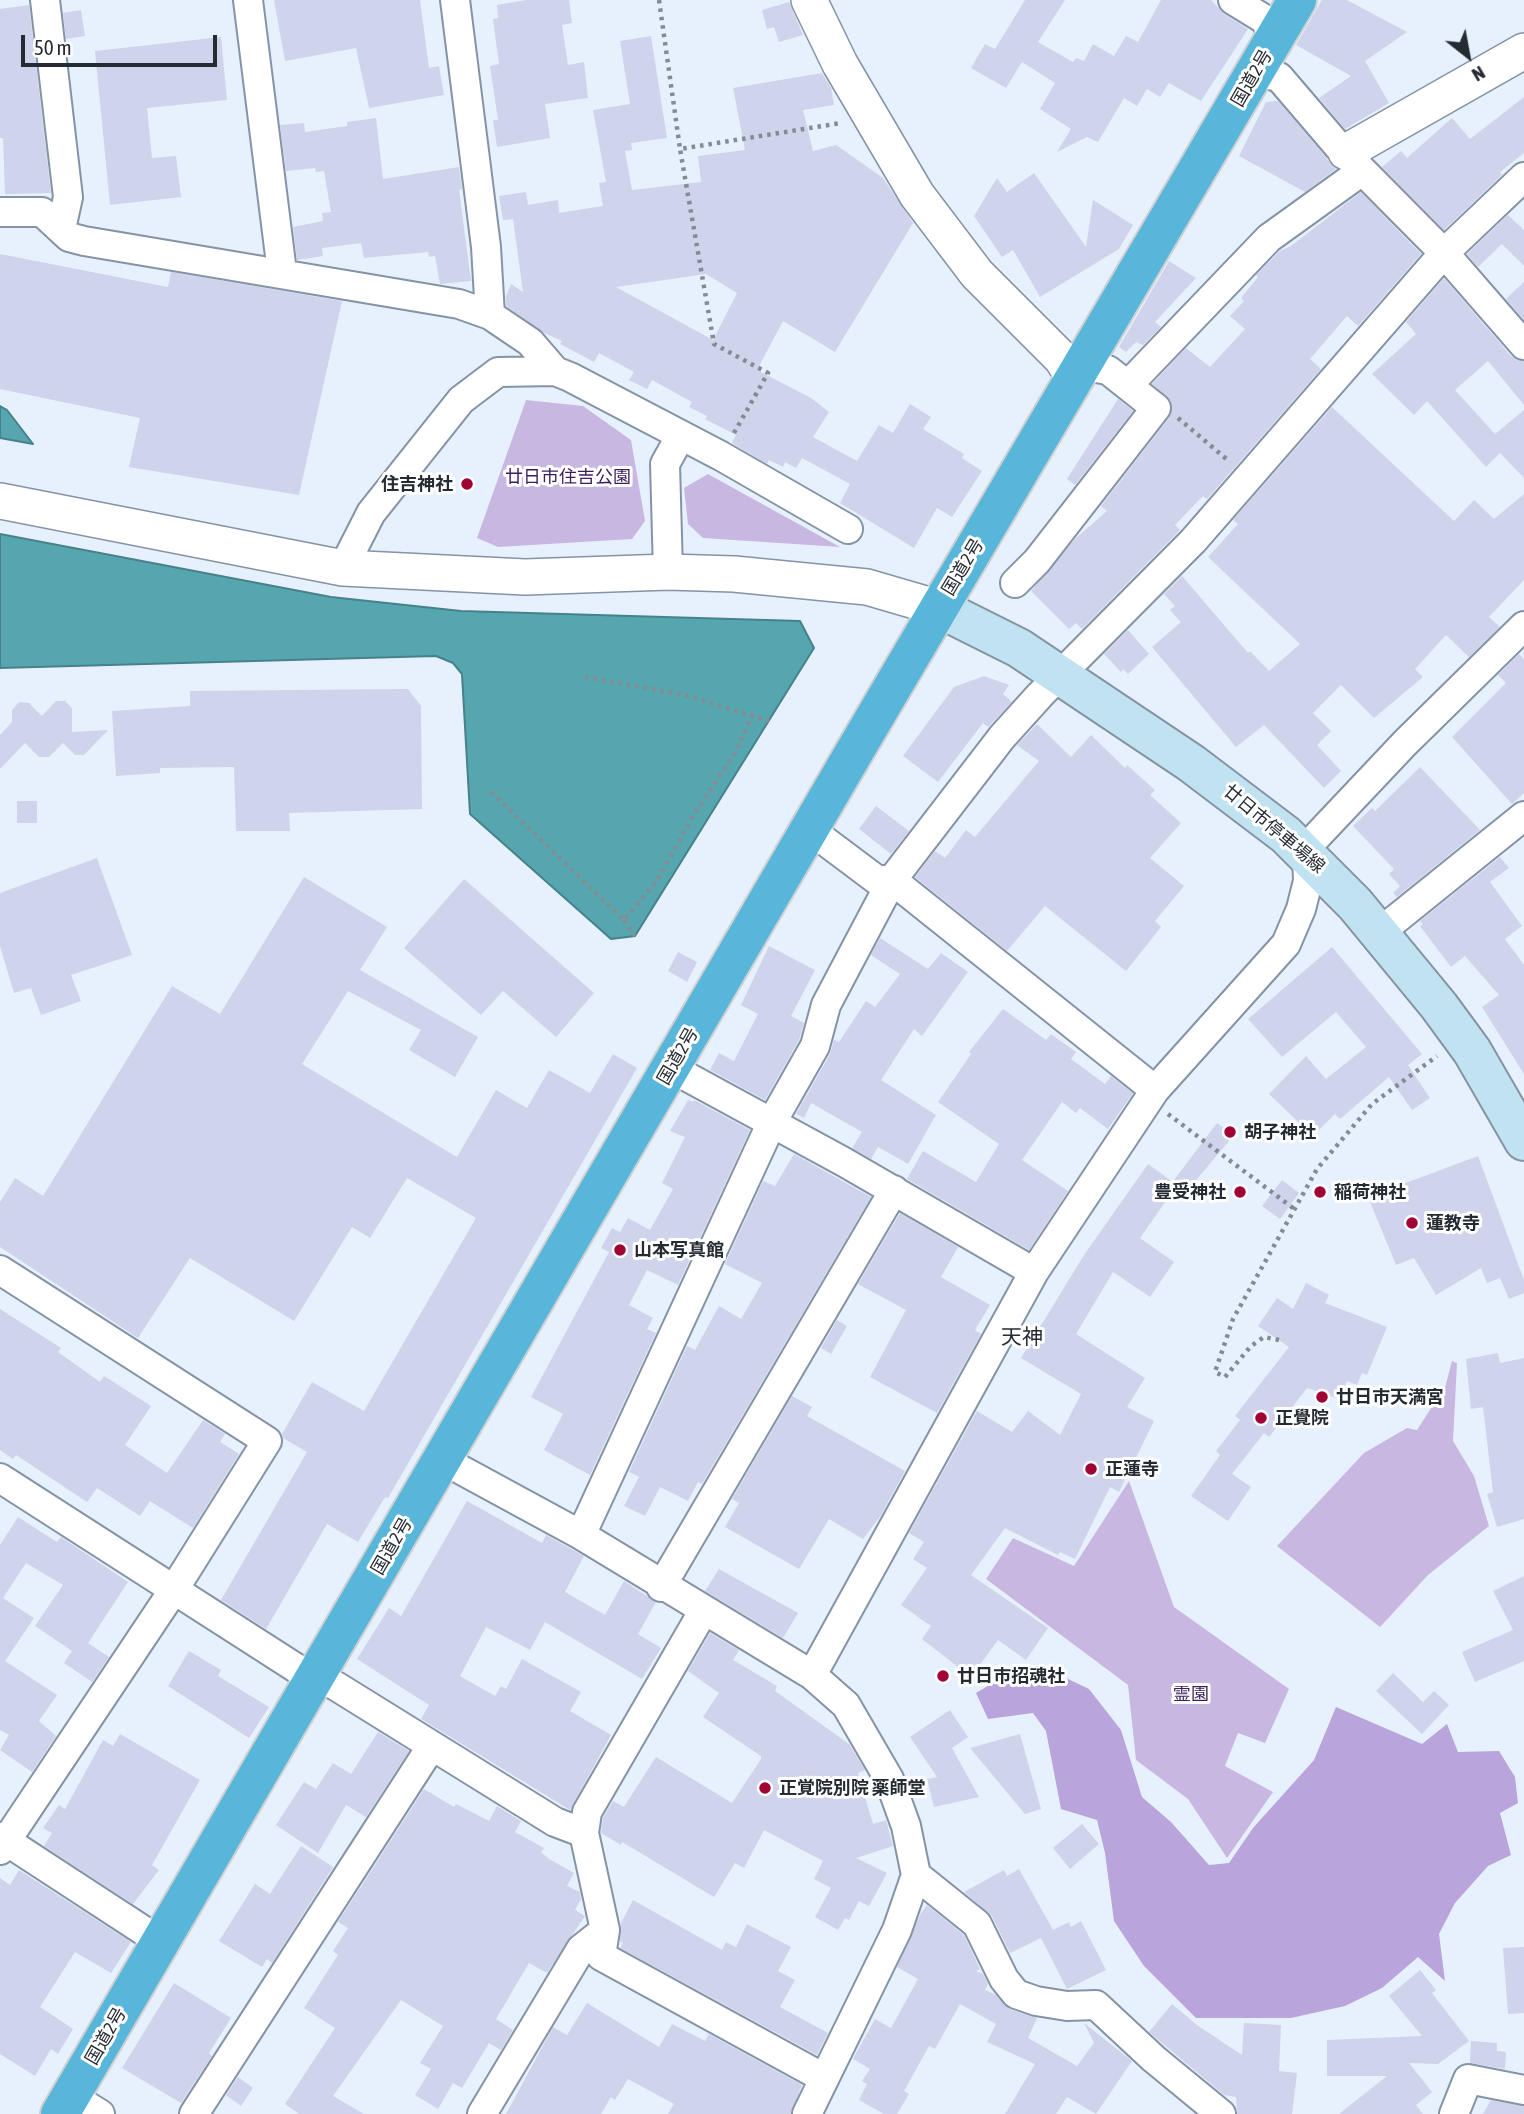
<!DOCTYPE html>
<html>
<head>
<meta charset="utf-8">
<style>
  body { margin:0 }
  #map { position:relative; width:1524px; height:2114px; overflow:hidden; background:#e7f1fd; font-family:"Asap Condensed",sans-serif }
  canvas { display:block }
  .north { position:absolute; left:1433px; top:21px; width:70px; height:70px; -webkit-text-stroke:5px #fff; paint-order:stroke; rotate:149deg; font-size:19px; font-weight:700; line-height:28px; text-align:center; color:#252b33 }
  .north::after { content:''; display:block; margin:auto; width:24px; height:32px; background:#252b33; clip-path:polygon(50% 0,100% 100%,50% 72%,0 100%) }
  .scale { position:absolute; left:21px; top:35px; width:196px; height:32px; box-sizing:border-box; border:4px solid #252b33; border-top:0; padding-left:9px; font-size:21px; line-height:24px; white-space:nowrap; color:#252b33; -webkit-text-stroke:5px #fff; paint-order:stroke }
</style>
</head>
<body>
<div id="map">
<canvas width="1524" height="2114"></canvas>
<div class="north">N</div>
<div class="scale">50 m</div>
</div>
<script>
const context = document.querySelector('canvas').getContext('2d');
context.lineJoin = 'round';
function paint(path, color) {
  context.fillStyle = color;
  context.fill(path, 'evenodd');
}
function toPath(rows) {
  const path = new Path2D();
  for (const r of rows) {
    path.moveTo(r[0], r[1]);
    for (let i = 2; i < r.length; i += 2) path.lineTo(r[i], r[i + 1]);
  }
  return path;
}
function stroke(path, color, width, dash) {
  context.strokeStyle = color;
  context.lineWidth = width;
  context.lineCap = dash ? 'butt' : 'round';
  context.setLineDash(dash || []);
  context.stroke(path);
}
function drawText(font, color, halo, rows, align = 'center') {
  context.font = font + ' "Asap Condensed","Noto Sans JP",sans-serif';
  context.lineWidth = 6;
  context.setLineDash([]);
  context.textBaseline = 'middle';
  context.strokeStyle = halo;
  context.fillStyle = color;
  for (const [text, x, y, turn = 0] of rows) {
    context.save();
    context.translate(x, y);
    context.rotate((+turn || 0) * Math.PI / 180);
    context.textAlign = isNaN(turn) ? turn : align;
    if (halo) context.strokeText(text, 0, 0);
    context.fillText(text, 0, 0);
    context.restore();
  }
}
paint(toPath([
  [526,400,583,406,631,440,645,521,632,539,498,547,477,538],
  [708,474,840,547,703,538,688,524,684,488],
  [1452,1361,1457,1363,1453,1441,1474,1476,1489,1526,1428,1575,1380,1627,1277,1546,1364,1453,1407,1428,1417,1430,1435,1402,1441,1403],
  [1129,1481,1174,1607,1289,1689,1265,1743,1238,1733,1225,1766,1273,1792,1227,1858,1188,1799,1136,1760,1128,1685,986,1579,1013,1538,1074,1566]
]), '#c8b8e1');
paint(toPath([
  [1008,1674,1038,1681,1066,1678,1089,1689,1121,1730,1142,1797,1171,1822,1209,1865,1229,1863,1253,1828,1314,1760,1336,1707,1422,1744,1447,1724,1458,1752,1499,1751,1515,1777,1518,1803,1500,1813,1511,1855,1488,1866,1455,1903,1439,1934,1445,1981,1418,1957,1382,1988,1345,2006,1291,2018,1196,2018,1144,1966,1114,1921,1105,1853,1097,1820,1061,1809,1046,1731,1033,1713,988,1719,976,1693]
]), '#b9a5db');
const water = toPath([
  [0,406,7,410,33,444,0,438,0,406],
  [0,534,331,597,461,611,800,621,814,648,635,936,611,939,470,814,462,674,453,663,436,656,0,668,0,534]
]);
paint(water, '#56a6af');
stroke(water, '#47818a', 2);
paint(toPath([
  [274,0,420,0,429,68,439,66,444,95,369,108,356,48,285,61],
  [527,0,569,0,572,23,562,25,568,65,584,62,588,98,545,104,550,138,497,147,493,120,498,120,490,66,499,64,493,19,498,18,497,5],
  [1025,0,1065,0,1038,42,1073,62,1076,58,1084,61,1093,44,1114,56,1126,36,1138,42,1161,0,1211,0,1224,14,1248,29,1201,101,1169,83,1160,97,1147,89,1137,106,1124,98,1098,142,1087,137,1057,152,1071,129,1040,109,1055,83,1022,62,1006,88,971,68,985,44,995,49],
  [1322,0,1347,0,1407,32,1365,61,1389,103,1345,129,1319,98,1351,76,1296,45],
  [789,2,803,35,779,42,774,27,767,29,762,10],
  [29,5,51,193,5,194,3,138,0,138,0,9],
  [81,10,85,36,66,39,63,13],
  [651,36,667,138,631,143,632,150,625,151,632,190,701,182,698,156,745,150,733,88,822,73,831,88,834,105,803,110,813,151,836,145,883,178,913,223,835,352,783,321,757,370,811,398,829,412,813,437,857,461,879,425,893,433,910,404,931,417,923,429,964,454,962,458,982,471,952,517,937,508,914,548,840,503,850,484,802,458,796,468,785,462,783,467,769,460,767,464,732,443,736,435,705,419,707,416,689,407,692,402,652,380,647,389,629,380,634,372,599,353,594,362,560,344,562,341,544,333,506,306,506,296,511,284,523,292,513,219,503,220,499,196,526,192,528,205,558,200,559,213,603,206,599,183,606,182,593,110,630,104,620,41],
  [706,274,737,293,713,340,616,287],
  [221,37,227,100,147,108,152,158,176,156,181,197,110,205,95,51],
  [1524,97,1524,153,1500,172,1502,175,1444,230,1382,167,1401,151,1407,158,1452,118,1470,139],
  [1278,101,1336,169,1305,192,1239,156,1266,102],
  [376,118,383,179,459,167,462,189,459,190,471,281,440,284,435,256,429,257,428,252,364,258,361,243,322,248,323,256,297,260,293,227,323,221,322,213,331,212,324,171,316,172,315,168,286,171,280,125,304,123,305,132,347,126,347,122],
  [1034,173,1086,247,1093,200,1133,225,1119,249,1040,297,1013,250,1002,257,974,216,997,178,1007,192],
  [1361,192,1421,254,1358,326,1347,316,1310,359,1321,369,1207,499,1203,496,1175,525,1180,530,1082,629,1076,623,1069,629,1031,591,1075,539,1107,511,1101,506,1169,418,1171,401,1152,384,1186,348,1210,367,1245,329,1230,316,1244,301,1241,298,1258,277,1256,275,1280,251,1291,246],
  [1508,215,1524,230,1524,266,1502,244,1478,267,1467,254],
  [0,254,168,287,171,272,342,301,299,495,129,467,140,418,0,389],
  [1169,261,1196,278,1155,322,1161,327,1143,345,1136,342,1126,352,1119,347],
  [1444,278,1511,356,1524,361,1524,405,1488,361,1455,390,1495,434,1524,410,1524,478,1500,453,1486,467,1427,401,1414,415,1372,374,1416,334,1406,322],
  [1524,282,1524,320,1506,299],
  [1118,399,1133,411,1075,485,1067,479],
  [1332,407,1454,521,1474,500,1494,519,1524,494,1524,580,1489,617,1500,627,1469,657,1446,635,1415,669,1423,677,1374,718,1341,685,1313,713,1331,731,1317,745,1341,771,1324,788,1264,725,1236,747,1152,647,1181,622,1170,610,1175,606,1164,594,1182,576,1248,653,1250,651,1269,671,1300,644,1208,557,1238,524,1233,520],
  [1128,630,1149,654,1128,674,1123,669,1121,672,1104,654],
  [1519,654,1524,659,1524,793,1512,804,1452,737,1506,683,1498,675],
  [984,676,1009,685,1003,694,1012,702,988,727,983,723,938,782,903,756,954,687],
  [408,689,421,706,422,809,289,813,290,831,236,831,234,767,160,768,160,773,116,776,112,711,190,706,190,691],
  [56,701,65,701,72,708,72,732,108,730,84,755,75,755,63,743,49,757,39,757,25,743,0,769,0,735,12,722,12,710,19,702,29,703,42,716],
  [1037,724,1071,757,1091,735,1125,768,1127,765,1155,790,1150,795,1181,823,1150,858,1184,886,1155,921,1161,927,1126,971,1045,906,1007,951,915,877,935,851,945,858,966,830,975,837,1039,761,1017,745],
  [1420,767,1480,830,1397,897,1393,893,1400,886,1389,874,1394,869,1353,826,1372,808,1375,811],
  [17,801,37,801,37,823,17,823],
  [876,806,909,831,891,854,859,829],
  [1500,857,1509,868,1490,882,1522,926,1505,939,1524,965,1524,1074,1482,1007,1499,995,1465,956,1451,967,1420,926,1423,924,1420,921],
  [97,858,132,955,71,975,81,1001,41,1015,31,988,14,993,0,946,0,893],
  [304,877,387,927,360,970,478,1037,455,1077,409,1050,421,1030,348,991,302,1064,457,1157,496,1090,527,1108,549,1070,590,1093,613,1054,637,1068,388,1498,385,1497,358,1542,327,1524,266,1629,221,1600,307,1452,283,1438,282,1434,312,1382,364,1411,476,1218,407,1178,370,1238,352,1227,294,1321,190,1258,138,1338,0,1247,0,1202,15,1178,43,1196,172,986,220,1014],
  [464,879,594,993,556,1037,503,991,481,1015,404,948],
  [880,938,928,969,941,953,968,972,922,1036,914,1029,881,1080,936,1115,908,1164,878,1147,871,1159,852,1148,862,1132,811,1103,804,1118,796,1114,830,1054,834,1040,839,1042,866,1001,875,1007,900,974,871,955],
  [769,946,815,970,791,1016,804,1023,799,1040,765,1100,710,1070,719,1053,734,1061,758,1014,741,1005],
  [1332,947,1422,1054,1408,1065,1430,1098,1412,1110,1389,1077,1340,1119,1335,1114,1313,1136,1269,1094,1306,1056,1326,1079,1366,1047,1336,1012,1282,1057,1248,1019],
  [678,952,697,962,687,982,668,971],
  [1003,1009,1046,1040,1051,1034,1076,1052,1071,1059,1105,1084,1111,1076,1133,1093,1108,1129,1080,1108,1076,1113,1062,1102,1022,1160,1068,1191,1029,1250,907,1179,923,1151,976,1182,999,1144,938,1102,971,1054,969,1052],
  [688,1100,693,1102,694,1100,750,1130,678,1285,647,1270,629,1305,653,1318,647,1329,656,1333,590,1475,544,1450,563,1414,531,1397,609,1252,601,1248,612,1228,620,1232,628,1218,650,1230,673,1189,662,1183,685,1137,670,1131],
  [1217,1123,1234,1135,1187,1191,1174,1180],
  [794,1154,871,1197,702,1484,698,1482,688,1501,660,1487,645,1516,624,1506,639,1477,629,1472,687,1346,695,1350,719,1306,741,1319,762,1283,725,1264,763,1181,775,1186],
  [1478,1156,1524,1280,1524,1293,1509,1299,1500,1278,1487,1283,1481,1268,1436,1295,1414,1258,1396,1265,1368,1197],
  [1148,1164,1177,1185,1140,1238,1174,1262,1150,1297,1113,1272,1076,1334,1145,1378,1127,1407,1154,1421,1119,1492,1110,1487,1075,1559,1060,1552,1058,1555,1005,1528,971,1575,1048,1628,1026,1660,998,1640,971,1677,922,1639,931,1626,901,1605,927,1568,913,1559,924,1542,909,1533,977,1411,1012,1432,1028,1411,1060,1435,1081,1394,1021,1358,1084,1255],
  [1282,1180,1299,1193,1280,1219,1262,1206],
  [900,1213,958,1247,941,1277,990,1305,975,1330,981,1334,937,1413,870,1377,906,1310,858,1284],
  [1306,1283,1329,1295,1325,1303,1387,1327,1367,1375,1362,1373,1357,1385,1347,1381,1339,1399,1307,1388,1269,1437,1264,1433,1232,1474,1251,1487,1228,1521,1191,1496,1220,1455,1216,1451,1240,1420,1235,1416,1289,1347,1258,1326,1277,1298,1293,1309],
  [0,1309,61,1348,58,1352,100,1382,104,1376,151,1406,125,1445,167,1473,203,1420,225,1434,220,1442,239,1454,193,1528,150,1501,140,1516,97,1488,87,1502,16,1455,13,1459,0,1450],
  [837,1320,847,1326,831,1354,821,1348],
  [1498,1353,1500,1363,1524,1358,1524,1519,1497,1527,1487,1494,1493,1492,1483,1407,1471,1409,1466,1359],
  [792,1396,812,1407,807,1416,905,1471,881,1515,863,1539,829,1519,799,1569,725,1527,739,1503,732,1499],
  [467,1501,542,1543,546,1535,584,1556,565,1592,605,1615,624,1581,656,1602,638,1634,661,1648,642,1679,545,1622,530,1650,486,1627,460,1676,495,1696,501,1686,506,1689,522,1659,581,1692,570,1711,611,1735,570,1810,421,1719,429,1705,357,1659,389,1608,401,1616],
  [18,1517,57,1542,61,1537,128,1582,88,1643,109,1657,92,1682,64,1663,72,1651,35,1626,63,1585,26,1563,3,1598,34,1618,5,1661,57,1695,39,1721,56,1736,32,1772,0,1750,9,1735,0,1730,0,1545],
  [719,1569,798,1613,783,1638,705,1591],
  [1524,1576,1524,1661,1475,1682,1462,1652,1513,1630,1493,1591],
  [710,1633,739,1650,733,1660,777,1686,775,1691,849,1744,865,1770,858,1773,873,1824,886,1820,893,1846,856,1858,887,1873,869,1906,859,1901,849,1920,845,1918,838,1930,815,1917,831,1888,814,1879,823,1861,764,1830,744,1868,735,1863,714,1897,622,1842,621,1845,601,1833,603,1818,613,1801,624,1807,656,1757,732,1803,761,1759,761,1756,703,1717,719,1693,688,1671],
  [189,1651,221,1670,218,1676,269,1707,249,1738,168,1686],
  [1393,1673,1423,1702,1434,1691,1449,1705,1422,1734,1376,1691],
  [950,1710,968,1737,952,1748,979,1797,934,1807,927,1779,937,1777,910,1737],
  [378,1732,409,1751,366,1817,346,1805,318,1853,276,1825,304,1782,316,1789,333,1763,351,1774],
  [120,1734,200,1780,152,1865,159,1870,133,1904,44,1846,52,1833,43,1828,59,1805,65,1809,103,1740,113,1746],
  [1020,1734,1041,1809,1025,1814,970,1748],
  [424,1789,454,1807,456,1804,489,1821,497,1806,521,1821,515,1832,544,1848,541,1852,549,1859,574,1873,567,1886,580,1892,581,1899,575,1910,585,1916,547,1973,529,1963,496,2019,513,2030,501,2050,489,2043,462,2088,453,2083,438,2109,415,2095,431,2069,420,2063,443,2026,401,2000,333,2096,364,2114,299,2114,285,2104,335,2028,304,2008,338,1955,333,1951,348,1928,338,1922],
  [1082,1824,1099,1844,1070,1869,1053,1848],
  [301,1846,333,1867,272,1963,267,1959,262,1967,219,1941,255,1884,270,1894],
  [1019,1869,1053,1930,1069,1922,1071,1927,1081,1921,1106,1970,1067,1989,1041,1938,1010,1953,992,1916,964,1892,1004,1870,1007,1876],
  [19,1870,131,1942,111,1973,75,1952,40,2007,73,2029,58,2054,51,2049,35,2076,0,2054,0,1878,10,1885],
  [633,1900,722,1950,726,1942,736,1947,747,1924,791,1947,778,1971,795,1980,780,2007,828,2033,817,2055,620,1948,623,1943,620,1941,621,1923],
  [927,1905,964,1935,980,1969,976,1971,983,1974,988,1984,985,1990,996,1995,1011,2010,1037,2018,1028,2038,1077,2066,1094,2043,1084,2023,1132,2061,1096,2114,1067,2097,1056,2114,1005,2114,1035,2064,987,2042,996,2024,960,2004,935,2049,929,2046,904,2091,909,2094,897,2114,884,2114,859,2100,867,2084,862,2081,870,2069,853,2059,875,2019,891,2028,918,1979,897,1967,921,1913],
  [1524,1947,1524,2013,1508,2014,1503,1948],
  [1420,1970,1436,1990,1432,1993,1469,2041,1438,2064,1409,2063,1432,2092,1416,2105,1423,2114,1339,2114,1387,2076,1327,2076,1327,2040,1422,2036,1389,1996],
  [174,1983,231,2018,209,2053,212,2056,181,2103,122,2068],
  [587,2003,659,2047,672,2024,705,2041,709,2034,802,2085,791,2114,668,2114,674,2104,628,2079,615,2100,611,2097,601,2114,506,2114,553,2027,567,2035],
  [1172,2004,1197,2025,1242,2055,1244,2023,1281,2025,1279,2071,1297,2073,1292,2114,1237,2114,1236,2097,1224,2095,1149,2032],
  [1471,2041,1497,2043,1497,2051,1506,2052,1505,2069,1470,2063],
  [238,2077,253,2088,241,2106,226,2095],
  [1491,2100,1524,2106,1524,2114,1483,2114]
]), '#cfd3eb');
const minor = toPath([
  [45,0,68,197,61,229],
  [248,0,282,272],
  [455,0,486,247,490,315],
  [1233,0,1264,19,1275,37],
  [1256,72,1279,77,1338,146,1444,253,1524,345],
  [0,212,42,212,69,237,84,241,459,304,490,315,530,342,555,371],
  [1128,385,1269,238,1362,171],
  [343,568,371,513,461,400,498,372,555,371,570,377,721,456,848,529],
  [668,572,665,464,681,435],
  [1015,583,1037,561,1156,408,1108,370,1084,366],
  [809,829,877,880,892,880,1155,1090],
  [1303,851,1405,743,1524,626],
  [1380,932,1524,816],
  [671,1068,844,1162,1034,1272],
  [0,1270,267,1441,173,1591,0,1850],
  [443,1460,581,1535,812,1675,846,1705,889,1779,906,1826,916,1875,897,1930,807,2114],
  [0,1478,296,1668,336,1686,555,1822,584,1833],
  [581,1535,772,1122,815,1046,826,1005,892,880,1002,737,1040,695,1193,541,1444,253,1524,177],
  [661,1587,894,1190],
  [704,1610,587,1812,584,1833,605,1930,601,1956,822,2077],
  [812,1675,1034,1272,1155,1090,1286,944,1301,909,1308,881,1307,855],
  [0,1837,161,1942],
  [916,1875,977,1924,1004,1979,1016,1994,1036,2001,1067,2006,1096,2005,1154,2059,1221,2114],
  [71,2096,100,2114],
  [194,2114,431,1747],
  [482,2114,581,1949,605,1930],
  [1454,2114,1468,2079,1524,2090]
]);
const tertiary = toPath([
  [809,0,840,64,917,195,977,274,1062,359,1075,380],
  [1346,152,1524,51],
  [0,501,343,568,525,577,668,572,734,574,867,587,939,608]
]);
const secondary = toPath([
  [939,608,1019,648,1191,763,1286,835,1355,904,1439,1006,1472,1051,1524,1141]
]);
const trunk = toPath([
  [60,2114,856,749,1297,0]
]);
stroke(minor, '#8493a5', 32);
stroke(tertiary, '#8493a5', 38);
stroke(secondary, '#8493a5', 42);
stroke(trunk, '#cfd0d2', 42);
stroke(toPath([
  [659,0,680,149],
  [1178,418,1230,462],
  [734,433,768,373,714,344,680,149,841,123],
  [585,677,685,695,769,721],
  [491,792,624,920,656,882,693,816,735,753,753,714],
  [624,920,635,936],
  [1168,1114,1293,1208],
  [1279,1340,1264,1337,1251,1346,1225,1377,1215,1372,1233,1319,1317,1169,1372,1104,1437,1056]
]), '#838b95', 4.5, [3.5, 5]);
stroke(minor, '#fff', 28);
stroke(tertiary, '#fff', 35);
stroke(secondary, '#c1e3f1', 38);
stroke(trunk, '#58b6da', 38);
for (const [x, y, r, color] of [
  [467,484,7,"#a20335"],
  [1230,1132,7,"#a20335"],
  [1240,1192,7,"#a20335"],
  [1320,1192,7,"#a20335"],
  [1412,1223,7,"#a20335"],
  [620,1250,7,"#a20335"],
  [1322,1397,7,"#a20335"],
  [1261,1418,7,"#a20335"],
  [1091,1469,7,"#a20335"],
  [943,1676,7,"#a20335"],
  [765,1788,7,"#a20335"]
]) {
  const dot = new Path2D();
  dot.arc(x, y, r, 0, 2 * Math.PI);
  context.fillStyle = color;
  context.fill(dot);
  stroke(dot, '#fff', 2.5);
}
drawText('18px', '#252b33', '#fff', [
  ["国道2号",1252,78,-60],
  ["国道2号",963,567,-59],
  ["廿日市停車場線",1274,829,40],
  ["国道2号",678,1056,-60],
  ["国道2号",392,1546,-60],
  ["国道2号",106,2036,-60]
]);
drawText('18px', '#3b1d5d', '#fff', [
  ["廿日市住吉公園",568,477],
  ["霊園",1191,1694]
]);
drawText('bold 18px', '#252b33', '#fff', [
  ["住吉神社",453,484,"right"],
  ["胡子神社",1244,1132],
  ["豊受神社",1226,1192,"right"],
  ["稲荷神社",1334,1192],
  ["蓮教寺",1426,1223],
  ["山本写真館",634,1250],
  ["廿日市天満宮",1336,1397],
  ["正覺院",1275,1418],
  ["正蓮寺",1105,1469],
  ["廿日市招魂社",957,1676],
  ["正覚院別院 薬師堂",779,1788]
], 'left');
drawText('21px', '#252b33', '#fff', [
  ["天神",1022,1337]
]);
</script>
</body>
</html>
